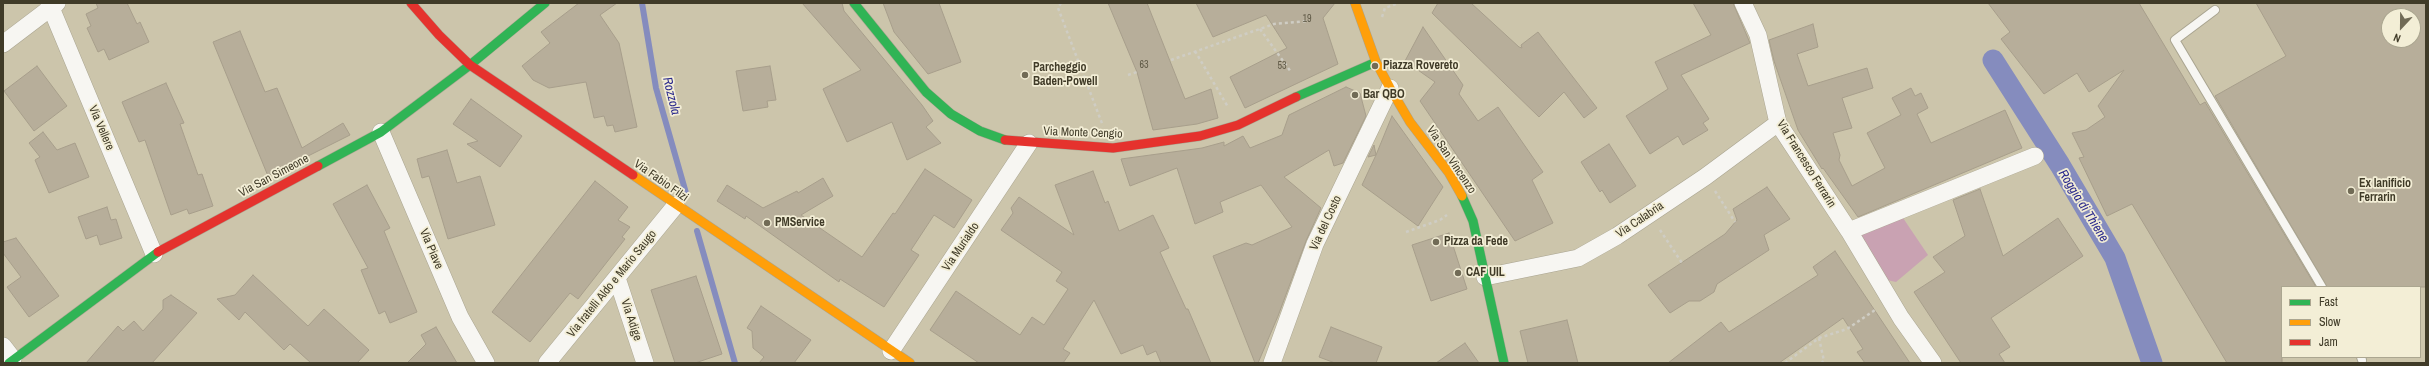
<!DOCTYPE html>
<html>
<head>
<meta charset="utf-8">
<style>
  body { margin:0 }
  #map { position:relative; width:2429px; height:366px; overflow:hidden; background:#ccc5ab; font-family:"Archivo Narrow",sans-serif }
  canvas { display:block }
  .frame { position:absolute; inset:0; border:4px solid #403b28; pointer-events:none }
  .legend { position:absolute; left:2281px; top:286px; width:140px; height:72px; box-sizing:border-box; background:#f3eed6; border:1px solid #aba690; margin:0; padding:5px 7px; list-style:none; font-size:12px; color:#403b28 }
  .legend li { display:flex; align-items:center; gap:8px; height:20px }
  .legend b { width:20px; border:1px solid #aba690 }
  .north { position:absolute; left:2381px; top:8px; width:40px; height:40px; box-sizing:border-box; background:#f3eed6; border:1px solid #aba690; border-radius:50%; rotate:202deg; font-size:11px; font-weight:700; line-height:16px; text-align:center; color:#403b28 }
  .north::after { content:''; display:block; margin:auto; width:14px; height:18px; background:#716b56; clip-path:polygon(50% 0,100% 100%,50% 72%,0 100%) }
</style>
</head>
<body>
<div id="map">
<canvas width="2429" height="366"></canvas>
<div class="frame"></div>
<ul class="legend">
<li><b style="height:5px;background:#30b455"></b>Fast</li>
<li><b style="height:5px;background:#ff9f0a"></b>Slow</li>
<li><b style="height:5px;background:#e5322d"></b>Jam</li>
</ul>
<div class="north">N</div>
</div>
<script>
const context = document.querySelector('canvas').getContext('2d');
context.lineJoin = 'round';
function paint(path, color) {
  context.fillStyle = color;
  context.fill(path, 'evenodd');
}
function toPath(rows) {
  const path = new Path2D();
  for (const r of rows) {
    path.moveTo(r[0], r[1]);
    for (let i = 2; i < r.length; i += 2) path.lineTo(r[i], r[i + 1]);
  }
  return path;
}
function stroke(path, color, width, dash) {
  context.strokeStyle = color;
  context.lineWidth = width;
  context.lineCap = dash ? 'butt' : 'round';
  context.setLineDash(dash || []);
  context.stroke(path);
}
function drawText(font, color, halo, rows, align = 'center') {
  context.font = font + ' "Archivo Narrow",sans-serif';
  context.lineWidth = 3.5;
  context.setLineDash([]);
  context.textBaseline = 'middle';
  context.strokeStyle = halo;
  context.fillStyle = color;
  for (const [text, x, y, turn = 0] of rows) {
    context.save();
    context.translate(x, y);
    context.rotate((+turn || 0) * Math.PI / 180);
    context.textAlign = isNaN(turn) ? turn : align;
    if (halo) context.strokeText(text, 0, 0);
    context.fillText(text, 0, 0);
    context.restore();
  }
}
paint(toPath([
  [1901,215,1928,255,1896,282,1887,280,1859,236]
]), '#c9a2b2');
stroke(toPath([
  [642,3,656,88,686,193],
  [697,231,735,363]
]), '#858cbe', 6);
stroke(toPath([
  [1993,60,2060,165,2115,258,2152,363]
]), '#858cbe', 21);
const building = toPath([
  [96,3,127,3,137,24,140,22,149,42,109,60,104,49,98,52,87,28,91,26,86,14,98,8,96,3],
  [579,3,617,3,600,15,619,43,637,127,615,132,613,125,607,126,604,116,594,118,586,82,549,88,533,80,522,66,550,43,541,32,579,3],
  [802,3,842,3,844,11,922,105,933,121,926,127,941,143,907,160,892,122,847,142,823,89,861,70,802,3],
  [883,3,939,3,961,62,928,74,894,32,883,3],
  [1108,3,1147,3,1185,99,1211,89,1218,118,1197,124,1153,130,1137,72,1108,3],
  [1196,3,1335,3,1323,18,1338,64,1245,108,1230,77,1287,48,1266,15,1213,37,1196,3],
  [1438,3,1471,3,1519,47,1522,48,1521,45,1538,32,1597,108,1584,118,1564,92,1539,117,1432,13,1438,3],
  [1693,3,1733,3,1750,43,1681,75,1709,119,1703,123,1708,130,1683,145,1678,136,1650,154,1626,116,1668,89,1655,62,1711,35,1693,3],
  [1988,3,2139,3,2200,105,2205,102,2316,287,2282,287,2282,363,2227,363,2132,204,2107,216,2079,158,2084,157,2072,133,2086,130,2105,117,2098,106,2124,70,2089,92,2077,73,2044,94,2001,39,2010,32,1988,3],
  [2256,3,2426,3,2426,287,2327,287,2215,96,2286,56,2256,3],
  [2389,16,2413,16,2413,40,2389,40,2389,16],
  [1813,24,1818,47,1797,54,1808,86,1867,68,1873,88,1842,98,1852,128,1833,133,1840,155,1839,160,1852,186,1885,168,1867,133,1901,115,1892,98,1911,88,1915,96,1921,93,1928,108,1917,114,1931,143,2005,110,2022,148,1858,217,1823,168,1822,169,1798,130,1774,61,1769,40,1813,24],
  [1423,27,1463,85,1459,94,1478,121,1498,107,1543,172,1532,180,1553,223,1515,241,1420,101,1435,82,1405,61,1423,27],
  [240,31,265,92,277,88,302,148,343,123,350,135,268,176,213,42,240,31],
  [37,66,67,106,34,131,4,91,37,66],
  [770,66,776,100,767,101,768,107,743,111,736,71,770,66],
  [166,83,184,123,180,124,198,175,202,174,213,206,189,214,187,209,171,215,145,140,139,142,122,102,166,83],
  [1346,87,1360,93,1366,116,1343,163,1334,166,1329,150,1284,177,1321,208,1306,241,1278,316,1258,363,1255,363,1213,256,1246,243,1252,245,1292,227,1261,185,1220,202,1223,212,1195,224,1177,168,1130,186,1121,159,1202,148,1224,142,1224,146,1243,136,1250,148,1282,135,1289,115,1346,87],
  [471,99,522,136,500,167,467,144,478,141,453,124,471,99],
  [1392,116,1443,187,1418,226,1362,185,1376,155,1368,157,1374,145,1376,155,1392,116],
  [43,132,57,150,75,143,89,177,49,193,35,160,40,157,29,143,43,132],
  [1609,144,1636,186,1610,203,1602,190,1600,192,1581,162,1609,144],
  [447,150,457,183,480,176,495,225,448,239,429,176,422,178,417,159,447,150],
  [925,169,972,200,954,228,934,215,911,250,919,255,884,307,840,279,839,282,746,216,745,219,717,201,727,185,763,208,797,191,798,193,823,178,833,196,801,215,862,257,893,213,895,214,925,169],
  [1093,171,1105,203,1108,201,1119,231,1153,215,1169,248,1160,252,1186,309,1188,309,1211,363,1161,363,1156,351,1147,355,1143,345,1121,354,1094,300,1063,349,1070,353,1063,363,979,363,930,330,956,291,1020,335,1032,317,1044,325,1068,289,1056,281,1062,272,1001,230,1013,213,1011,208,1019,197,1074,235,1055,185,1093,171],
  [595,181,628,207,618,220,630,227,622,237,625,239,578,299,570,293,530,342,492,312,595,181],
  [367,185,390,228,384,231,417,312,390,323,385,311,379,314,361,270,368,268,333,204,367,185],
  [1767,187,1790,219,1764,235,1769,250,1717,284,1714,292,1700,301,1689,301,1670,313,1648,285,1725,234,1737,220,1733,209,1767,187],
  [1980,189,2003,256,2058,218,2083,256,1991,318,2010,347,1999,354,2005,363,1961,363,1914,292,1945,272,1933,257,1965,236,1953,200,1980,189],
  [107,207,111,220,116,219,122,238,100,245,97,235,86,239,78,217,107,207],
  [1449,233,1467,289,1431,301,1412,245,1449,233],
  [16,238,59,296,29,317,7,287,21,277,3,253,3,242,16,238],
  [1835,251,1910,363,1865,363,1857,352,1863,349,1843,318,1779,363,1668,363,1721,322,1729,332,1818,275,1813,267,1835,251],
  [253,275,308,326,324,309,369,350,357,363,311,363,290,344,284,350,245,312,239,320,217,299,235,295,253,275],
  [696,276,722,354,695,363,675,363,651,290,696,276],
  [171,295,197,313,152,363,86,363,118,326,123,331,134,321,143,331,163,309,163,300,171,295],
  [761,306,811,340,794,363,759,363,764,357,753,348,752,331,747,328,761,306],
  [1567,320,1578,363,1528,363,1520,331,1567,320],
  [436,327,457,363,407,363,426,344,421,335,436,327],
  [1331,327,1382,347,1376,363,1335,363,1319,357,1331,327],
  [1465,343,1479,363,1436,363,1465,343]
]);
paint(building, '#b7ae9a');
stroke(building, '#a79e8b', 1);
const lane = toPath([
  [2215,10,2175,40,2322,287],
  [2361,357,2362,360]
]);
const street = toPath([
  [49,3,154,254],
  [1743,3,1758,35,1778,123,1849,231,1901,318,1933,363],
  [3,44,57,3],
  [381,132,460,317,486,363],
  [1849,231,2035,156],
  [1485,277,1578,258,1617,236,1705,177,1778,123],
  [617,278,645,363],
  [3,346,13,359],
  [891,351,1029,143],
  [547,363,676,205],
  [1272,363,1315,244,1390,88]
]);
const fast = toPath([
  [854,3,926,92,951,114,980,131,1005,140],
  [1296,97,1376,62],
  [318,166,381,132,470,65,545,3],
  [1462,196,1473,221,1504,363],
  [9,363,158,252]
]);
const slow = toPath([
  [1355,3,1376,62,1390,88,1410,122,1449,173,1462,196],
  [633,175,910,363]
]);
const jam = toPath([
  [411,3,439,35,470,65,633,175],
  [1005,140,1113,148,1200,136,1238,125,1296,97],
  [158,252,318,166]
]);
stroke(lane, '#a9a490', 10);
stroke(street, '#a9a490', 18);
stroke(fast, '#a9a490', 10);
stroke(slow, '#a9a490', 10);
stroke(jam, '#a9a490', 10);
stroke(toPath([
  [1061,3,1058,8,1103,126],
  [1382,17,1385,8,1399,3],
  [1260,29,1291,72],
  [1195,51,1228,107],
  [1171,60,1274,24,1309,21],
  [1128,75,1137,72],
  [1715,191,1735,222],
  [1660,230,1682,263],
  [1406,232,1440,220,1447,215],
  [1819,338,1824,361,1821,363],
  [1785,363,1819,338,1847,329,1875,310]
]), '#cfcdc4', 2.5, [3, 3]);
stroke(lane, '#f7f6f2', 8);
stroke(street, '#f7f6f2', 17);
stroke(fast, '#30b455', 9);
stroke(slow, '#ff9f0a', 9);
stroke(jam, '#e5322d', 9);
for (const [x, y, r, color] of [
  [1375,66,4,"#716b56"],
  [1025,75,4,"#716b56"],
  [1355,95,4,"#716b56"],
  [2351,191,4,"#716b56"],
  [767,223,4,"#716b56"],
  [1436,242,4,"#716b56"],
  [1458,273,4,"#716b56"]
]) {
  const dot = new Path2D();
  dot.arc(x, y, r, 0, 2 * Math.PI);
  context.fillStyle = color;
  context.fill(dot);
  stroke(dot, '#f3eed6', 1.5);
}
drawText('10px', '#5f5946', null, [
  ["19",1307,19],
  ["63",1144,65],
  ["53",1282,66]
]);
drawText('bold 12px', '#403b28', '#f3eed6', [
  ["Piazza Rovereto",1383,66],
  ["Parcheggio",1033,68],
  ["Baden-Powell",1033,82],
  ["Bar QBO",1363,95],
  ["Ex lanificio",2359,184],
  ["Ferrarin",2359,198],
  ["PMService",775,223],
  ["Pizza da Fede",1444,242],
  ["CAF UIL",1466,273]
], 'left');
drawText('12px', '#403b28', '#f3eed6', [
  ["Via Vellere",101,128,67],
  ["Via Monte Cengio",1083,133,2],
  ["Via San Vincenzo",1451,160,56],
  ["Via Francesco Ferrarin",1806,164,58],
  ["Via San Simeone",274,176,-28],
  ["Via Fabio Filzi",661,181,35],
  ["Via Calabria",1640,220,-34],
  ["Via del Costo",1326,223,-65],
  ["Via Murialdo",961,247,-56],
  ["Via Piave",431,249,67],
  ["Via fratelli Aldo e Mario Saugo",612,284,-51],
  ["Via Adige",631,320,72]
]);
drawText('italic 13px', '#2b2a8d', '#f3eed6', [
  ["Rozzola",671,96,76],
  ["Roggia di Thiene",2083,206,58]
]);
</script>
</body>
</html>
